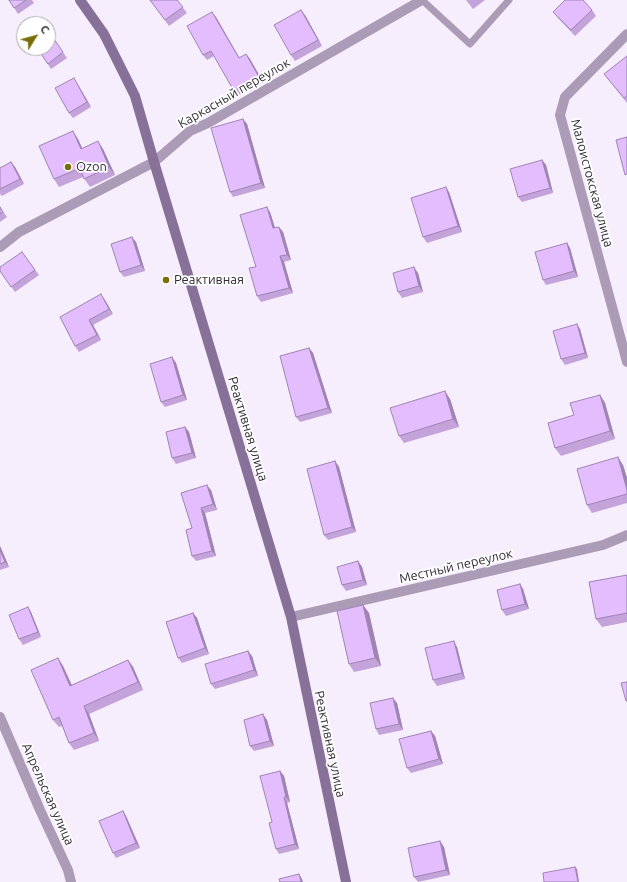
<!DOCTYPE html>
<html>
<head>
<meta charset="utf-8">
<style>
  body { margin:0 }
  #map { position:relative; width:627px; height:882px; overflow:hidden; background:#f6eefc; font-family:Ubuntu,sans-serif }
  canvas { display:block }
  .north { position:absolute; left:16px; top:16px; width:40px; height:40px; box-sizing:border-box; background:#fff; border:1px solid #adabae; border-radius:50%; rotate:53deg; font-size:11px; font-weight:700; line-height:16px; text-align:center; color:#312c34 }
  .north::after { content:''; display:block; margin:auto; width:14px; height:18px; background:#7a6d08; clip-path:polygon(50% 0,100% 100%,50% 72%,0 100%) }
</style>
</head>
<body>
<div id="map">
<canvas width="627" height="882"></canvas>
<div class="north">С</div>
</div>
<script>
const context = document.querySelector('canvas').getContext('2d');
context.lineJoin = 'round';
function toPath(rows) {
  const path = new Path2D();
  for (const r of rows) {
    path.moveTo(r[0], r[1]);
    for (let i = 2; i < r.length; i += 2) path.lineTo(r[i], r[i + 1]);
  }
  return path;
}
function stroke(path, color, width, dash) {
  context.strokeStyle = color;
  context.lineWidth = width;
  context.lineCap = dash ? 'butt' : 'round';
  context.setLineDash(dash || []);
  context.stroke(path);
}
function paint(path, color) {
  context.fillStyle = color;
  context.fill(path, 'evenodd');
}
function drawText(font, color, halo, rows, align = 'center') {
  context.font = font + ' Ubuntu,sans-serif';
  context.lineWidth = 3.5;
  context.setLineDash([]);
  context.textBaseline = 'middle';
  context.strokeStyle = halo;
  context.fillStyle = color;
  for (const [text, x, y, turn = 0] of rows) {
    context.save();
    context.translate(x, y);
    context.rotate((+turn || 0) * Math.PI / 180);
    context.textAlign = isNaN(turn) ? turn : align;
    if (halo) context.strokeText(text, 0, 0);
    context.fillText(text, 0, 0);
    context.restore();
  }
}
stroke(toPath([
  [422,0,470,44,509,0]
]), '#ab9bb7', 7);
stroke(toPath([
  [627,34,565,97,560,115,627,362],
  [0,247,19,232,154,162,190,131,208,123,422,0],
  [291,617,603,545,627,535],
  [0,717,40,810,68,870,71,882]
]), '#ab9bb7', 10);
stroke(toPath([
  [80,0,104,34,135,96,154,162,291,617,346,882]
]), '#887199', 10);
paint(toPath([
  [9,0,32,0,34,3,18,14],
  [150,0,177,0,187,13,169,26],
  [466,0,485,0,473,9],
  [592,10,596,16,575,36,557,17,553,12],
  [305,15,322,46,295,61,291,55],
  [216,17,239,58,246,54,250,59,263,82,237,96,234,91,214,56,207,60,203,55],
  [49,32,67,58,51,69,37,48],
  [627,56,627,103,604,74],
  [77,83,91,107,73,118,69,113],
  [243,119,247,124,265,188,233,197,230,192],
  [78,139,82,148,103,149,115,175,90,187,83,177,59,187,54,179],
  [542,160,546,165,553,193,522,202,518,197],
  [11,162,15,167,24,184,2,196,0,194,0,168],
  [449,192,462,232,427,243,423,237],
  [0,207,7,217,0,222],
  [270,212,275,228,279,227,283,232,291,260,284,262,293,293,261,302,257,296,256,267],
  [136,242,145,271,124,277,120,272],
  [567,243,570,248,578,277,546,285,543,280],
  [22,252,39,275,15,292,0,271],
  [418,273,423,292,402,298,398,292],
  [105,300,113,314,93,325,101,340,79,352,75,346,60,317],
  [580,329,588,358,565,365,561,359],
  [309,348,313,353,332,413,300,422,296,417],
  [172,357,176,363,187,400,165,407,161,402],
  [600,395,605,403,615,439,561,456,555,448],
  [450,399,459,427,404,443,399,436],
  [185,427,189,432,196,458,176,464,172,458],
  [335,461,339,467,356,532,328,540,324,535],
  [623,465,627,478,627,503,592,513,587,505],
  [211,490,217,510,205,513,216,556,196,561,192,556,192,528,181,493],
  [0,546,9,567,0,570],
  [358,561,362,567,367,585,346,591,342,585],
  [627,575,627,622,602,627,596,619],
  [520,584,523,589,529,609,506,616,502,610],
  [363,605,369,613,381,666,354,672,349,664],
  [28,607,31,612,41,637,23,645,19,639],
  [193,613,197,618,209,654,182,663,178,658],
  [457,647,465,679,437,686,433,680],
  [252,656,258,676,215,689,211,684],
  [58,658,63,666,72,685,128,660,133,667,143,690,89,714,99,741,74,750,69,743,62,726,59,727,53,720],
  [397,703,403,730,379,735,376,729],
  [267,720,274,746,254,751,250,746],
  [431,731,435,736,443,764,411,773,407,768],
  [280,771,284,776,290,802,287,803,299,849,279,854,276,849,272,822],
  [123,811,126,816,140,848,116,858,113,853],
  [444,847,450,875,418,882,414,877]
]), '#c3a3da');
paint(toPath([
  [301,10,305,15,322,46,318,40],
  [212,12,216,17,243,64,239,58],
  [246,54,250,59,263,82,259,77],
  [74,78,77,83,91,107,87,102],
  [243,119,247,124,265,188,261,183],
  [73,131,78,139,86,157,81,149],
  [98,141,103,149,115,175,109,167],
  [542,160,546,165,553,193,550,188],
  [11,162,15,167,24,184,20,179],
  [446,187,449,192,462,232,458,226],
  [267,207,270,212,277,234,273,228],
  [279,227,283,232,291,260,287,255],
  [132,237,136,242,145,271,141,265],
  [567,243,570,248,578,277,574,271],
  [280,256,284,262,293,293,289,288],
  [414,267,418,273,423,292,419,286],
  [101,294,105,300,113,314,109,309],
  [89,320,93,325,101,340,97,335],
  [577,324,580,329,588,358,585,353],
  [309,348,313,353,332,413,328,408],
  [172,357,176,363,187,400,183,395],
  [445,391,450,399,459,427,453,419],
  [600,395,605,403,615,439,610,431],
  [185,427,189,432,196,458,192,453],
  [618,457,623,465,627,478,627,490],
  [335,461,339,467,356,532,352,527],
  [207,485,211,490,217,510,213,504],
  [201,508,205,513,216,556,212,551],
  [0,546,9,567,5,562,0,550],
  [358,561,362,567,367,585,363,580],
  [520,584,523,589,529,609,525,604],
  [363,605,369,613,381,666,375,658],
  [28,607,31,612,41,637,38,632],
  [193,613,197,618,209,654,205,648],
  [454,641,457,647,465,679,462,673],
  [248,651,252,656,258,676,254,670],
  [58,658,63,666,75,693,70,686],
  [128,660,133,667,143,690,138,682],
  [393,698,397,703,403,730,399,724],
  [84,706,89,714,99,741,94,733],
  [263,714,267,720,274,746,270,741],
  [431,731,435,736,443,764,439,759],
  [280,771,284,776,290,802,286,797],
  [284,797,287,803,299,849,295,844],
  [123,811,126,816,140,848,136,843],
  [440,841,444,847,450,875,446,870],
  [575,867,577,869,579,882,578,882],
  [299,874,302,879,303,882,301,882]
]), '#9f84b2');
const building = toPath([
  [9,0,26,0,14,8,9,0],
  [150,0,177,0,183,7,165,20,150,0],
  [565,0,583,0,592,10,571,30,553,12,565,0],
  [301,10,318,40,291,55,274,25,301,10],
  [212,12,239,58,246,54,259,77,234,91,211,51,203,55,187,26,212,12],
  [48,32,49,32,63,52,48,64,37,48,48,48,48,32],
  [627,56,627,96,624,98,604,74,627,56],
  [74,78,87,102,69,113,55,88,74,78],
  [243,119,261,183,230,192,211,128,243,119],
  [73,131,81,149,98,141,109,167,84,179,80,168,54,179,39,146,73,131],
  [627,137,627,174,625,175,616,140,627,137],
  [542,160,550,188,518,197,510,169,542,160],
  [11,162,20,179,0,189,0,168,11,162],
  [446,187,458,226,423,237,411,198,446,187],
  [0,207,3,212,0,214,0,207],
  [267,207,273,228,279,227,287,255,280,256,289,288,257,296,249,268,256,267,240,215,267,207],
  [132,237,141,265,120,272,111,244,132,237],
  [567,243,574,271,543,280,535,252,567,243],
  [22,252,35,270,11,287,0,271,0,267,22,252],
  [414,267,419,286,398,292,393,273,414,267],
  [101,294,109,309,89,320,97,335,75,346,60,317,101,294],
  [577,324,585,353,561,359,553,331,577,324],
  [309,348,328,408,296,417,280,356,309,348],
  [172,357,183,395,161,402,150,364,172,357],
  [445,391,453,419,399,436,390,408,445,391],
  [600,395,610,431,555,448,548,423,574,415,570,403,600,395],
  [185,427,192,453,172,458,166,432,185,427],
  [618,457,627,490,627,494,587,505,577,469,618,457],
  [335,461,352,527,324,535,307,469,335,461],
  [207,485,213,504,201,508,212,551,192,556,186,530,192,528,181,493,207,485],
  [0,550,5,562,0,564,0,550],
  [358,561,363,580,342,585,337,567,358,561],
  [627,575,627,613,596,619,589,582,627,575],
  [520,584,525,604,502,610,497,590,520,584],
  [363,605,375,658,349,664,337,611,363,605],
  [28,607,38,632,19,639,9,615,28,607],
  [193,613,205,648,178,658,166,622,193,613],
  [454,641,462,673,433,680,425,648,454,641],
  [248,651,254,670,211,684,205,664,248,651],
  [58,658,70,686,128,660,138,682,84,706,94,733,69,743,59,717,53,720,31,670,58,658],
  [627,682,627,701,626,701,621,683,627,682],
  [393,698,399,724,376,729,370,703,393,698],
  [263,714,270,741,250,746,244,720,263,714],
  [431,731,439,759,407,768,399,739,431,731],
  [280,771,286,797,284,797,295,844,276,849,269,823,272,822,260,776,280,771],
  [123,811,136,843,113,853,99,821,123,811],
  [440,841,446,870,414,877,408,848,440,841],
  [575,867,578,882,544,882,543,873,575,867],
  [299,874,301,882,280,882,279,879,299,874]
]);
paint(building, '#e3bdfe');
stroke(building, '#9f84b2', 1);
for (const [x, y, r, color] of [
  [68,167,4,"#7a6d08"],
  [166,280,4,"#7a6d08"]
]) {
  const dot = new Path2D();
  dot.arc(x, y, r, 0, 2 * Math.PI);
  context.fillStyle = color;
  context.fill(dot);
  stroke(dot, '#fff', 1.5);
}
drawText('13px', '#312c34', '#fff', [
  ["Каркасный переулок",234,93,-30],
  ["Малоистокская улица",592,183,75],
  ["Реактивная улица",248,429,73],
  ["Местный переулок",456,566,-13],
  ["Реактивная улица",330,744,78],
  ["Апрельская улица",48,794,66]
]);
drawText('13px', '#312c34', '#fff', [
  ["Ozon",76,167],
  ["Реактивная",174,280]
], 'left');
</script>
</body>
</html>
